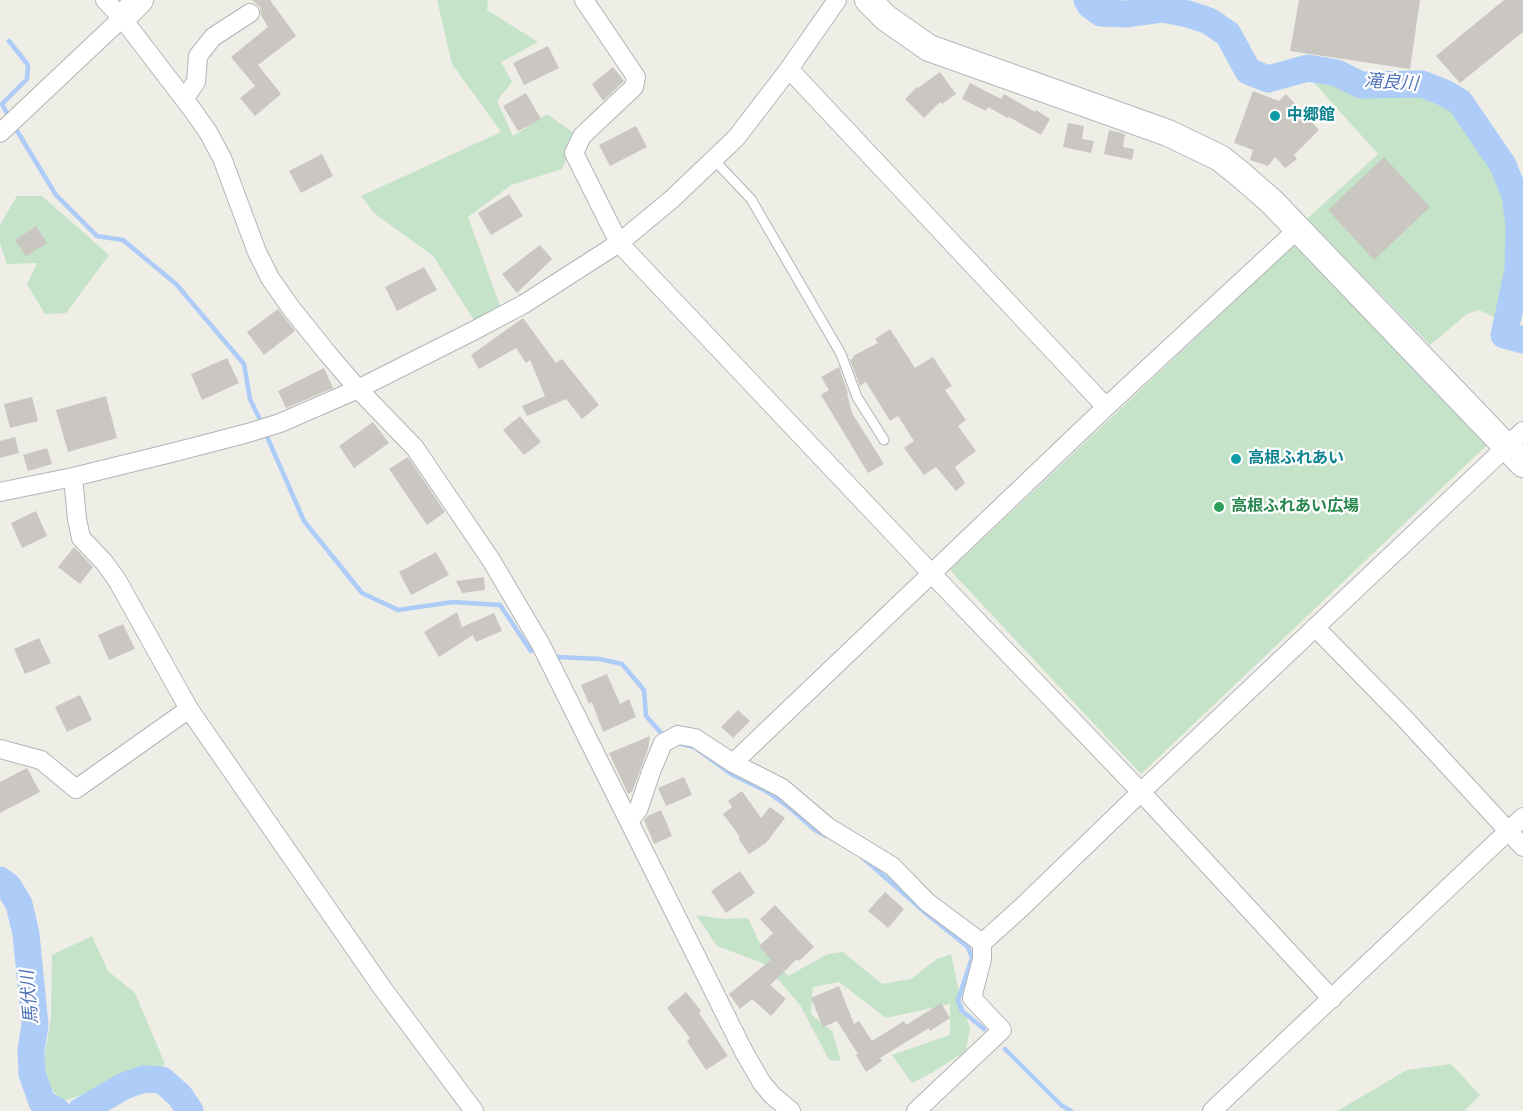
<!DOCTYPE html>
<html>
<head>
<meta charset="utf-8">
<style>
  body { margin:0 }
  canvas { display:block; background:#eeede6 }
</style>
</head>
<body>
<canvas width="1523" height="1111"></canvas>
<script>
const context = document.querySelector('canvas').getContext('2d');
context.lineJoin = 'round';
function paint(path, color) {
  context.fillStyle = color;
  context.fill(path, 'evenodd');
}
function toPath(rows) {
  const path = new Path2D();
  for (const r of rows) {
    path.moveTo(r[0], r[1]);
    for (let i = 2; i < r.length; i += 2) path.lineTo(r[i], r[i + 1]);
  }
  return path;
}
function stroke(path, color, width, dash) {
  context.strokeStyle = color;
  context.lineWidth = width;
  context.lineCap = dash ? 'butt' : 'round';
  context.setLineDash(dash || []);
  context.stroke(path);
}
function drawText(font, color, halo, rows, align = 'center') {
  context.font = font + ' "Source Sans 3","Noto Sans JP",sans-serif';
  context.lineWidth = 4.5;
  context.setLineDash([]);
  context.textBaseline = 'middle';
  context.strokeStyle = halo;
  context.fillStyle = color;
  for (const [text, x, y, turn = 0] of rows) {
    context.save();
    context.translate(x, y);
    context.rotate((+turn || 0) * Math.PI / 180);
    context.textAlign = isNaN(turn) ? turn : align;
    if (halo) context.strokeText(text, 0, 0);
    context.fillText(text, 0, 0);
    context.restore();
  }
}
paint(toPath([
  [437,0,488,0,487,10,538,42,501,62,512,82,497,101,513,136,547,114,577,135,562,169,511,185,468,217,500,306,474,320,433,256,374,213,361,196,501,132,452,64],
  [1308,76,1323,81,1338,87,1366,94,1407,94,1438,100,1453,110,1479,143,1495,169,1509,200,1515,227,1514,272,1498,319,1479,310,1467,314,1430,345,1307,219,1378,154],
  [17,196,42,196,109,255,66,313,45,314,27,284,37,263,7,264,0,243,0,225],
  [1295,244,1488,444,1141,774,950,570],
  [696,915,724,919,748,918,759,942,788,976,828,954,843,952,882,984,911,979,937,959,951,954,962,1005,970,1028,966,1051,933,1072,912,1083,892,1055,950,1035,950,1004,886,1018,839,982,813,987,811,1014,832,1031,841,1061,829,1060,800,1005,765,964,717,946],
  [92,936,108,971,135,993,165,1064,158,1070,63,1101,41,1078,51,1017,52,955],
  [1451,1064,1480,1095,1464,1111,1337,1111,1407,1070]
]), '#c5e3c9');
stroke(toPath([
  [9,41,28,65,27,79,2,104,10,119],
  [14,126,56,195,97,236,123,240,176,284,244,364,250,399,262,424],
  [265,432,304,521,362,593,398,610,453,602,500,605,531,651],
  [556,657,600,659,622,664,644,690,646,716,663,735,667,737],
  [677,743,694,747,731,774,766,791,790,808,815,830,826,836],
  [862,857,928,915,968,947,972,958,958,1000,962,1011,984,1029],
  [1005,1049,1061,1105,1071,1111]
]), '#adccf7', 4.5);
stroke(toPath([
  [1087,0,1090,5,1101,13,1127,14,1163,9,1188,14,1209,21,1228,34,1248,71,1268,79,1308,68,1337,73,1361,85,1422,84,1445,93,1460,102,1503,165,1515,195,1519,225,1518,270,1504,335,1523,340],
  [0,880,8,886,19,904,26,934,35,1025,31,1050,32,1074,42,1102,57,1111],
  [81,1111,124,1086,144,1079,162,1080,180,1096,190,1111]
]), '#adccf7', 27);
paint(toPath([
  [252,0,270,0,296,36,258,65,281,94,255,116,240,98,255,86,231,57,268,27,261,15,260,7],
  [1299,0,1420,0,1410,69,1290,51],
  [1504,0,1523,0,1523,32,1460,83,1436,56],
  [548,46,559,68,524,85,513,63],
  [613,67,624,81,603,101,592,84],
  [940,72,956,94,942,104,940,102,924,118,905,99,917,87,918,88],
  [970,83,1001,99,1004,94,1035,112,1036,110,1050,119,1041,135,1009,117,1008,118,988,107,986,111,962,99],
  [1253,91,1279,101,1286,94,1319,130,1294,155,1297,159,1285,168,1275,157,1268,166,1250,160,1253,150,1234,143],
  [526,93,541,119,518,131,503,106],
  [1068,123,1084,126,1082,139,1094,141,1091,153,1063,147],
  [636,126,647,147,610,166,599,145],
  [1109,130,1125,134,1123,147,1134,149,1132,160,1104,154],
  [322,154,333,176,301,193,289,171],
  [1384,157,1430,207,1374,260,1328,210],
  [509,194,523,216,491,235,478,213],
  [36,226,47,243,26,256,15,240],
  [540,245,552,259,517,293,502,274],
  [424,267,437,290,397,311,385,287],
  [278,309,295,331,264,355,247,332],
  [523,318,556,363,562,359,599,405,582,419,566,399,527,416,522,406,545,396,530,360,526,363,516,348,479,369,471,355],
  [890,329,915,368,933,357,952,386,945,390,966,420,958,426,976,451,955,467,965,483,956,491,936,467,924,475,904,448,914,441,898,416,890,421,866,382,860,386,850,360,854,358,853,356,878,343,875,339],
  [227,358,239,383,202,400,191,374],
  [839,367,848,393,847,394,852,413,884,464,868,473,821,395,829,390,821,377],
  [324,368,333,388,286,408,278,391],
  [106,396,117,438,68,452,56,410],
  [32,397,38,421,10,428,4,404],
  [520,416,541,442,524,455,503,430],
  [373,422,389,443,354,468,339,446],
  [15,437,19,453,0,458,0,441],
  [47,448,52,464,28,471,23,455],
  [408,457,445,512,427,525,389,469],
  [36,511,47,536,22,548,11,523],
  [74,547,93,567,80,584,58,567],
  [436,552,449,575,411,595,399,572],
  [484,577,485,590,462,593,456,581],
  [457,612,462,627,494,613,502,631,476,642,473,635,439,657,424,632],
  [123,624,135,649,109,660,98,635],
  [39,638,51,663,25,674,14,649],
  [607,674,620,704,629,699,636,717,603,732,592,702,589,704,581,685],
  [80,695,92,720,67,732,55,707],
  [738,710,750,721,733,738,721,727],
  [650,736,648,749,632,792,628,794,609,753],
  [27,768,40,792,0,813,0,782],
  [684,777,692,795,666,806,658,788],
  [742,791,761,818,770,807,785,818,766,843,749,854,738,838,740,837,723,814,732,807,728,801],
  [661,810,672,836,654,844,644,820,648,816],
  [740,871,755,893,726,913,711,891],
  [885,892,904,909,888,928,868,911],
  [775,905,814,947,799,961,797,959,770,985,786,999,771,1016,752,999,740,1009,729,994,771,960,759,946,773,933,760,919],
  [839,986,854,1024,859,1021,872,1041,904,1021,906,1025,941,1003,950,1018,930,1031,929,1028,880,1058,882,1061,866,1072,856,1055,858,1054,837,1021,823,1027,811,998],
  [686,992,701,1011,699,1013,728,1056,706,1070,687,1041,690,1038,667,1008]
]), '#cac7c2');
const lane = toPath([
  [714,160,751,199,841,354,857,397,884,440]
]);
const street = toPath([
  [105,0,122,18,191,108,208,132,222,158,257,252,270,278,291,308,328,354,358,389,415,448,491,560,540,643,744,1052,762,1083,772,1095,791,1111],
  [584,0,636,77,634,87,582,136,574,153,619,243,932,574,1141,792,1332,999],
  [789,69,1106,407],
  [184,99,196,82,198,56,213,37,250,13],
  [0,133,122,18],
  [73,477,77,519,81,538,104,562,117,580,189,709,383,989,474,1111],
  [0,492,73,477,171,453,248,433,280,423,358,389,473,331,524,304,619,243,672,199,736,138,789,69,837,0],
  [1315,627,1405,719,1523,847],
  [0,749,41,760,76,789,189,709],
  [733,763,1106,407,1298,229],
  [629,821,638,810,652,769,663,743,678,735,695,738,733,763,782,788,828,827,892,866,927,902,982,943,982,959,972,998,1002,1030,916,1111],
  [982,943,1022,907,1141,792,1523,431],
  [1212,1111,1523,817]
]);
const secondary = toPath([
  [868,0,886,18,929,48,1168,133,1220,158,1240,174,1272,202,1523,464],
  [122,18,140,0]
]);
stroke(lane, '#b3b4b9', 11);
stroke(street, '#b3b4b9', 20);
stroke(secondary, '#b4b6bb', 28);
stroke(lane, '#fff', 9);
stroke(street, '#fff', 18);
stroke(secondary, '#fff', 26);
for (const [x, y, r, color] of [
  [1275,116,6,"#0f9aa8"],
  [1236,459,6,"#0f9aa8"],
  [1219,507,6,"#2e9e5b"]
]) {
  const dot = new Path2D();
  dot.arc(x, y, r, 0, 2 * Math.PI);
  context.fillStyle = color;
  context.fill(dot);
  stroke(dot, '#fff', 2);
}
drawText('bold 16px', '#0d838f', '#fff', [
  ["中郷館",1287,116],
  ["高根ふれあい",1248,459]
], 'left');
drawText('bold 16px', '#27864d', '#fff', [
  ["高根ふれあい広場",1231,507]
], 'left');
drawText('italic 18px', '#5275b8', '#fff', [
  ["滝良川",1391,84,4],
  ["馬伏川",31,997,-95]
]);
</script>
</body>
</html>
